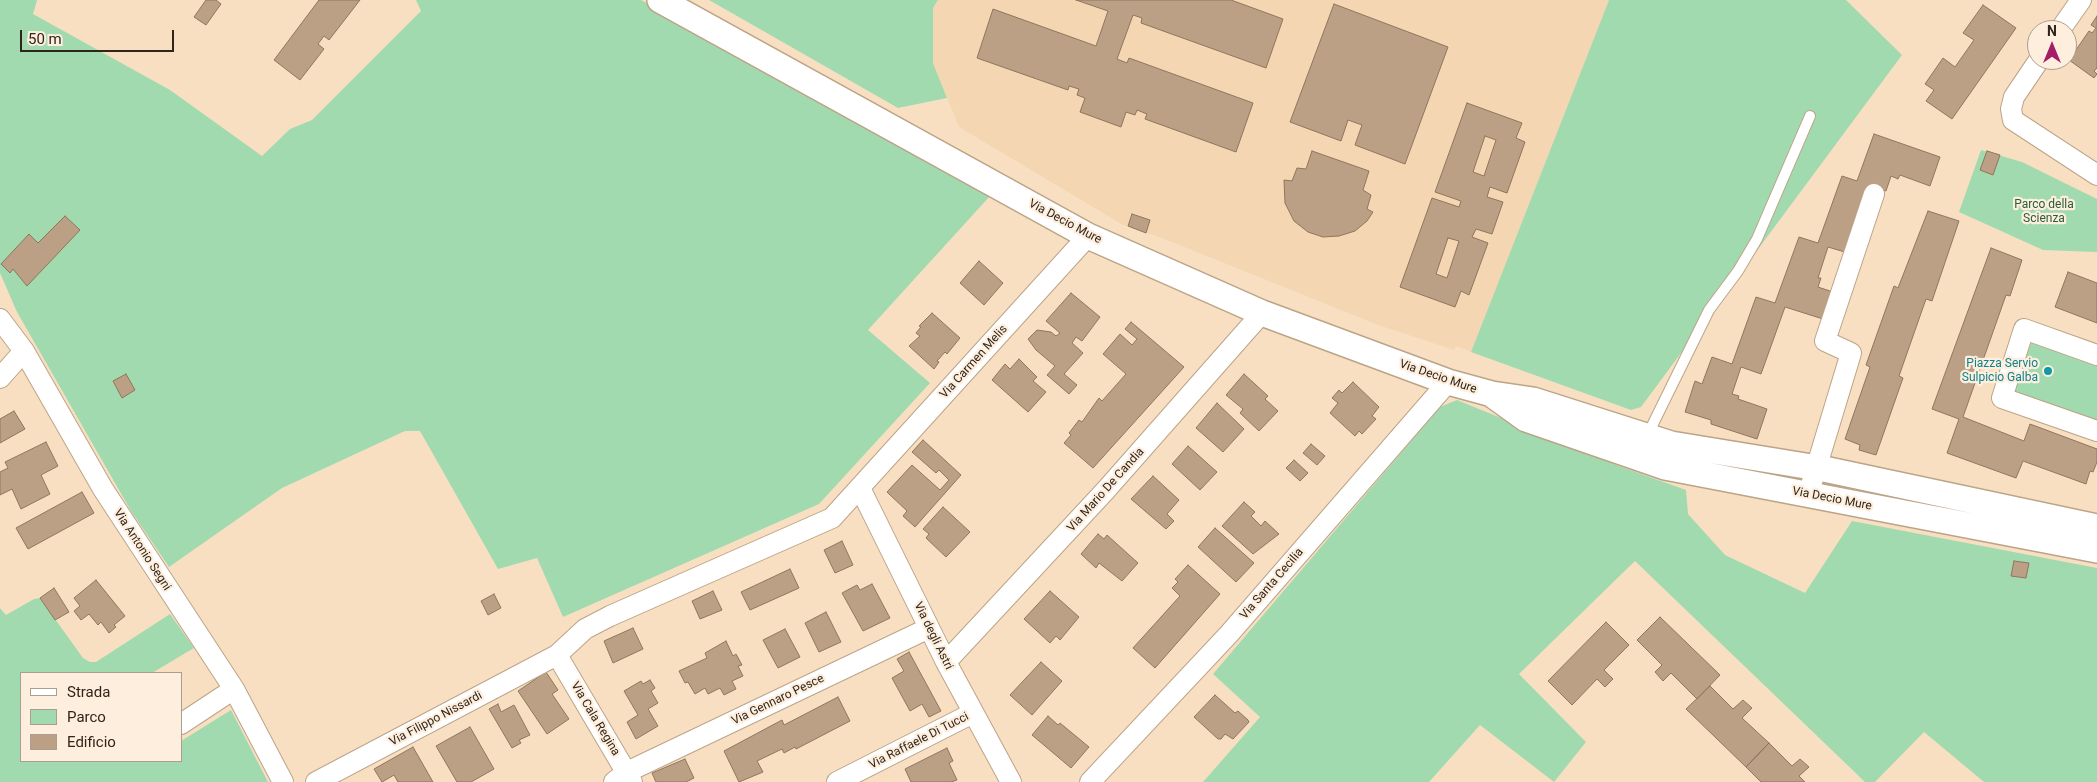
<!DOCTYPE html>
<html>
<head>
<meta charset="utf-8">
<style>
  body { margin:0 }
  #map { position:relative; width:2097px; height:782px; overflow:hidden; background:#f9dfc2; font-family:Roboto,sans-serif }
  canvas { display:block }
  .legend { position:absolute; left:20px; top:672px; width:162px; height:90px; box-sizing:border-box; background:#feeedd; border:1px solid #ab9e8f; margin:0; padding:6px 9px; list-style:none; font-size:15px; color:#2f251a }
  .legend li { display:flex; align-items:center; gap:10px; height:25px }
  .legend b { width:25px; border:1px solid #ab9e8f }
  .north { position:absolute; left:2027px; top:20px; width:50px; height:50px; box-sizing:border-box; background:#feeedd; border:1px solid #ab9e8f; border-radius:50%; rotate:0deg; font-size:14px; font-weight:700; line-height:20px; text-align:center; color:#2f251a }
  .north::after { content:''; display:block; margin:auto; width:18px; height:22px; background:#a41d69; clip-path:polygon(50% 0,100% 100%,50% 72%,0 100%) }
  .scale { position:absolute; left:20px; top:30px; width:154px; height:22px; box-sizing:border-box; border:2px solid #2f251a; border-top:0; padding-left:6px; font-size:15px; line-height:18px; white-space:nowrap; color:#2f251a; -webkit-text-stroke:4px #feeedd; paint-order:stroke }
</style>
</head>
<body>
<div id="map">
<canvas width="2097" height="782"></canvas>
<ul class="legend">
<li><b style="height:6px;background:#fff"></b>Strada</li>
<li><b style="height:14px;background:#a2dab0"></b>Parco</li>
<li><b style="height:14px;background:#bba086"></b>Edificio</li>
</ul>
<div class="north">N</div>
<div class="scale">50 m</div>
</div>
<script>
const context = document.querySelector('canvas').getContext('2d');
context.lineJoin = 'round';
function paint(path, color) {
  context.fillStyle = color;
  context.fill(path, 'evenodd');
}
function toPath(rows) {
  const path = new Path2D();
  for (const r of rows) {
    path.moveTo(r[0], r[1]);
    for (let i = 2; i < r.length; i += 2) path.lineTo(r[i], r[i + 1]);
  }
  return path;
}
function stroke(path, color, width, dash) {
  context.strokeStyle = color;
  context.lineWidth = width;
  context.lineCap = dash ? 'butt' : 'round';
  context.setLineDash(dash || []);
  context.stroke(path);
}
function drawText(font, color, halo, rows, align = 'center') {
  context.font = font + ' Roboto,sans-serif';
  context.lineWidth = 4.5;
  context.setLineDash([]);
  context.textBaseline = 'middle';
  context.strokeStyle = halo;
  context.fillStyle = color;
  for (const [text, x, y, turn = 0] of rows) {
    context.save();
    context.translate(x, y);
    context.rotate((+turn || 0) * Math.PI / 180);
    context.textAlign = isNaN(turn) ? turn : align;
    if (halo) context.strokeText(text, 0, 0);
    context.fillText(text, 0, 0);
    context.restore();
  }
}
paint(toPath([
  [938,0,1609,0,1471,352,1456,346,1454,350,1378,325,1162,238,1123,225,959,127,933,64,933,8]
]), '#f5d6b2');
paint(toPath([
  [0,0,37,0,33,14,170,90,262,156,290,129,312,120,421,11,416,0,641,0,953,172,990,196,868,330,930,383,819,504,563,617,537,558,498,569,420,431,405,431,282,488,169,567,131,511,17,312,0,273],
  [709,0,938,0,933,8,933,63,947,98,898,108],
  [1609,0,1846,0,1902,55,1641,407,1631,410,1471,352],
  [1981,150,2022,162,2097,199,2097,252,2043,250,1959,212],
  [2031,343,2097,365,2097,421,2014,393],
  [1457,400,1616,465,1686,490,1688,514,1725,555,1805,593,1852,521,2097,568,2097,782,1984,782,1924,732,1875,782,1865,782,1635,561,1519,674,1586,742,1554,782,1480,725,1429,782,1203,782,1260,717,1213,674,1440,407],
  [40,598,83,658,90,662,96,662,170,614,194,648,152,673,21,673,21,761,181,761,181,741,231,710,268,782,0,782,0,608,6,615,34,599]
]), '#a2dab0');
const building = toPath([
  [206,0,216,0,221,4,206,25,194,17,206,0],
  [319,0,360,0,329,40,324,36,318,44,324,49,300,80,274,60,319,0],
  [1076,0,1231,0,1283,19,1266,68,1141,23,1142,18,1133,15,1117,59,1127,63,1129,58,1253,103,1236,152,1145,119,1147,114,1137,110,1135,115,1126,112,1121,127,1080,112,1085,98,1077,95,1079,89,1069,86,1068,90,977,58,993,9,1096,46,1108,11,1076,0],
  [1334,4,1448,47,1405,164,1355,145,1362,125,1348,120,1341,141,1290,122,1334,4],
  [1983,5,2016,28,1952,119,1926,101,1934,90,1925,84,1943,58,1955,67,1974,40,1963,33,1983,5],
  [2097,16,2097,68,2094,71,2097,74,2094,78,2069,60,2089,31,2092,33,2096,28,2091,25,2097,16],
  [1467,103,1522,123,1516,138,1525,142,1507,193,1490,187,1487,197,1503,202,1492,234,1476,229,1472,237,1488,243,1469,295,1461,291,1455,307,1400,287,1432,198,1459,207,1461,201,1435,192,1467,103],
  [1485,136,1496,140,1484,176,1473,172,1485,136],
  [1448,238,1459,241,1447,278,1436,274,1448,238],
  [1874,134,1940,157,1930,186,1900,175,1898,179,1891,176,1886,191,1871,186,1848,253,1828,247,1818,278,1821,278,1818,287,1833,292,1823,319,1785,307,1761,374,1741,367,1732,394,1739,396,1738,399,1767,409,1757,439,1711,424,1711,420,1685,412,1695,381,1702,384,1712,357,1732,364,1756,297,1775,303,1799,237,1818,243,1842,176,1857,181,1874,134],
  [1312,151,1369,171,1363,190,1371,195,1367,209,1373,212,1367,221,1355,231,1339,236,1323,237,1308,232,1294,221,1285,203,1284,180,1292,181,1297,168,1306,169,1312,151],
  [1987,151,2000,155,1993,175,1980,170,1987,151],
  [1928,211,1959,221,1932,301,1926,299,1899,376,1903,378,1876,455,1859,450,1860,445,1845,439,1870,367,1866,365,1894,286,1898,288,1928,211],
  [1132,214,1150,220,1146,233,1128,226,1132,214],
  [65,216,80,230,27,286,13,269,10,273,1,264,29,234,38,243,65,216],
  [1991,248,2022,260,2010,296,2006,295,1963,417,2024,441,2030,424,2097,449,2097,462,2093,472,2090,471,2086,484,2023,461,2016,478,1947,453,1959,419,1932,409,1991,248],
  [979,261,1003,283,984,305,960,283,979,261],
  [2068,272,2097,283,2097,323,2055,307,2068,272],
  [1071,293,1100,317,1082,341,1076,337,1072,343,1083,353,1064,374,1077,385,1069,394,1047,375,1055,366,1036,350,1028,339,1037,330,1051,332,1056,336,1060,333,1046,321,1071,293],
  [932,313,960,338,947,354,945,352,937,361,939,362,934,369,909,346,920,336,916,333,921,327,919,326,932,313],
  [1131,322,1184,367,1093,468,1064,443,1071,435,1069,433,1079,420,1082,422,1099,398,1102,401,1126,374,1103,354,1120,334,1132,345,1137,339,1125,329,1131,322],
  [1019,359,1037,377,1033,381,1046,392,1028,412,992,380,1005,364,1010,369,1019,359],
  [126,374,135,390,122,398,113,381,126,374],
  [1244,374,1268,396,1265,399,1278,411,1259,431,1240,413,1243,409,1226,395,1244,374],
  [1353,382,1379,407,1372,416,1376,419,1362,434,1359,431,1355,436,1330,413,1338,403,1332,398,1339,390,1342,393,1353,382],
  [1217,403,1244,429,1223,452,1196,428,1217,403],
  [14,411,25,429,0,443,0,419,14,411],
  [923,440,961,475,915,527,903,516,907,511,887,492,912,465,940,490,949,480,939,470,936,473,912,452,923,440],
  [46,442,58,466,41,475,50,494,21,509,12,489,0,495,0,472,8,468,5,462,46,442],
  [1311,444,1325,456,1317,465,1303,453,1311,444],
  [1188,446,1217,472,1200,490,1172,464,1188,446],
  [1294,460,1308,473,1300,481,1286,468,1294,460],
  [1153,476,1179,500,1167,514,1174,521,1166,529,1131,499,1153,476],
  [82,492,94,513,28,549,16,528,82,492],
  [1244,502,1255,512,1251,516,1261,526,1265,521,1279,534,1253,554,1222,526,1244,502],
  [943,507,970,532,946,557,926,538,929,534,923,529,943,507],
  [1215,528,1254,563,1236,582,1198,547,1215,528],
  [1098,534,1104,539,1107,535,1138,563,1122,581,1099,563,1096,568,1081,554,1098,534],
  [842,541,853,565,835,573,824,550,842,541],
  [2014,561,2029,563,2026,578,2011,576,2014,561],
  [1188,565,1220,594,1155,668,1133,648,1180,596,1172,588,1178,582,1175,579,1188,565],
  [790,569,799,588,750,610,741,592,790,569],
  [96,580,125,616,114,625,116,627,109,633,101,622,98,625,89,614,81,620,74,611,80,606,74,598,96,580],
  [872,584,890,618,863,631,842,593,857,585,860,590,872,584],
  [54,588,69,612,55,620,40,598,54,588],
  [713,591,722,610,700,619,692,601,713,591],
  [1050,591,1079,617,1060,640,1056,636,1050,643,1024,619,1050,591],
  [494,594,501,608,488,615,481,601,494,594],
  [826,612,841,642,819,652,805,623,826,612],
  [1660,617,1720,675,1697,699,1671,673,1663,681,1655,672,1662,665,1637,640,1660,617],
  [1606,622,1629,645,1604,670,1613,679,1605,687,1597,679,1572,705,1548,681,1606,622],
  [633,628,643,649,613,663,604,641,633,628],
  [785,629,800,657,778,668,763,640,785,629],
  [726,641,733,656,736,654,742,665,738,666,743,676,732,681,736,689,724,695,720,688,708,694,705,688,695,694,688,682,685,683,679,671,707,658,705,653,726,641],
  [909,652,941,711,929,717,922,704,910,711,892,678,904,671,897,659,909,652],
  [1041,662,1062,681,1032,715,1010,695,1041,662],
  [546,672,558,690,552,694,569,719,547,734,518,691,546,672],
  [650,680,655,688,651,691,658,703,648,709,658,726,636,739,627,722,638,715,624,691,641,681,643,684,650,680],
  [1710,686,1733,709,1743,700,1752,708,1742,718,1769,743,1746,767,1686,709,1710,686],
  [1215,695,1235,713,1238,711,1248,720,1249,722,1233,739,1225,734,1221,739,1218,739,1194,717,1215,695],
  [838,697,850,721,796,749,795,747,784,753,782,749,757,761,763,772,739,782,724,751,782,720,784,725,838,697],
  [498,704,501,712,514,705,530,735,519,740,521,743,512,748,489,709,498,704],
  [1048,716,1058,725,1060,723,1089,747,1071,768,1032,735,1048,716],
  [470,727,494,769,471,782,457,782,436,746,470,727],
  [1769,743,1792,766,1800,759,1809,767,1799,776,1805,782,1761,782,1746,767,1769,743],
  [413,747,433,782,398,782,394,775,382,782,374,769,413,747],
  [947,748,953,761,949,763,957,780,951,782,911,782,905,769,947,748],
  [685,759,694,778,686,782,656,782,652,773,685,759]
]);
paint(building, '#bba086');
stroke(building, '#8f765c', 1);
const service = toPath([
  [1647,436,1709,310,1738,271,1757,239,1810,116]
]);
const minor = toPath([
  [2060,30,2081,0],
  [2039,60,2014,97,2011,109,2013,120,2097,175],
  [0,319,24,351,103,489,234,689,283,782],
  [2097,355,2024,329,2002,398,2097,431],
  [0,378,24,351],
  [860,488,946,662,1011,782],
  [1808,495,1851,353,1825,341,1874,194],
  [557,655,632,782],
  [946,662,1105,491,1262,313],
  [181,724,234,689],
  [316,782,557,655,585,629,610,616,832,518,1088,236],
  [614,782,627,772,929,628],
  [837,782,973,713],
  [1090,782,1229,634,1448,382]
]);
const tertiary = toPath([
  [660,0,1088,236,1262,313,1448,382,1492,394,1533,400,1671,444,1824,469,2097,527],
  [1494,396,1526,419,1665,467,2097,550]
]);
stroke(service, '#bca487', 12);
stroke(minor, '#bca487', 22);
stroke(tertiary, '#bca487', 28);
stroke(service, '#fff', 10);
stroke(minor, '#fff', 20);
stroke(tertiary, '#fff', 25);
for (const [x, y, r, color] of [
  [2048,371,5,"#0f9aa8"]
]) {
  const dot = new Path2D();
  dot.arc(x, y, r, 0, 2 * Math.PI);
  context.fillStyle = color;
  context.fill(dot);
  stroke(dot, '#feeedd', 2);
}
drawText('12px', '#255e38', '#feeedd', [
  ["Parco della",2044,205],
  ["Scienza",2044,219]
]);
drawText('12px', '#2f251a', '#feeedd', [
  ["Via Decio Mure",1065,222,28],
  ["Via Carmen Melis",974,362,-48],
  ["Via Decio Mure",1438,377,19],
  ["Via Mario De Candia",1106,490,-48],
  ["Via Decio Mure",1832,499,11],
  ["Via Antonio Segni",142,550,57],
  ["Via Santa Cecilia",1272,584,-49],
  ["Via degli Astri",933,636,64],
  ["Via Gennaro Pesce",778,700,-26],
  ["Via Filippo Nissardi",436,719,-28],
  ["Via Cala Regina",595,719,59],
  ["Via Raffaele Di Tucci",919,741,-27]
]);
drawText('12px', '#0d838f', '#feeedd', [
  ["Piazza Servio",2038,364],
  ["Sulpicio Galba",2038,378]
], 'right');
</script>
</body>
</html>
